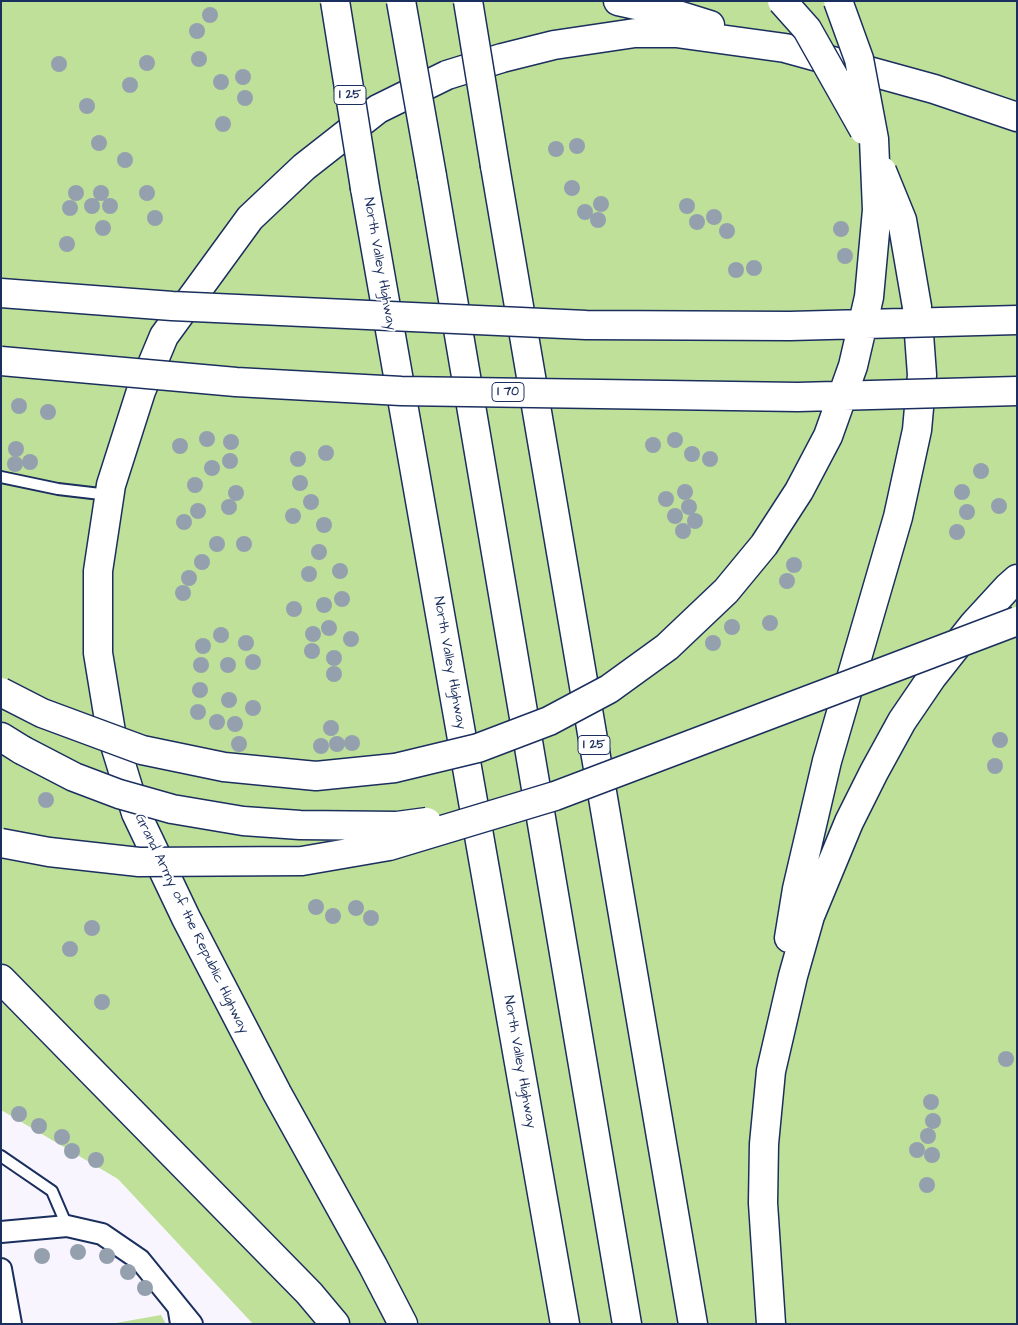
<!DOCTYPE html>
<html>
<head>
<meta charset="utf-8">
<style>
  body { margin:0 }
  #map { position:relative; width:1018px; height:1325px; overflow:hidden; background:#f8f5ff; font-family:"Architects Daughter",sans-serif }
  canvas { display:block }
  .frame { position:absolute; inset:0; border:2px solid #1b2f5e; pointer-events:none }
</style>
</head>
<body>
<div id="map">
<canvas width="1018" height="1325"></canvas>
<div class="frame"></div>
</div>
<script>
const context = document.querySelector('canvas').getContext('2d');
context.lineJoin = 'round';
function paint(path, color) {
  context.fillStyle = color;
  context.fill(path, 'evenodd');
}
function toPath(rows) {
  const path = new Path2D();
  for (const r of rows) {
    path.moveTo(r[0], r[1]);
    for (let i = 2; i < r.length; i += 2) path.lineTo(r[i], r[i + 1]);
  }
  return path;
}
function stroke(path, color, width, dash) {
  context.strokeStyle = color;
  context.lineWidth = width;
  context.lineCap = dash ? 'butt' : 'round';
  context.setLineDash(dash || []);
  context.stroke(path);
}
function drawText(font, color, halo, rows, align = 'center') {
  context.font = font + ' "Architects Daughter",sans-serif';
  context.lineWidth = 4;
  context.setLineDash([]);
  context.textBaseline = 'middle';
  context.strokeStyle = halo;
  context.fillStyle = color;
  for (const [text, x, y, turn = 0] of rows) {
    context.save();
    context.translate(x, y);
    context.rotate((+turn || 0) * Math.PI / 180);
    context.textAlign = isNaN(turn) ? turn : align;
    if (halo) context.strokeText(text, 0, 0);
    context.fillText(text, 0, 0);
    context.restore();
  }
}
paint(toPath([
  [1,1,1017,1,1017,1324,253,1324,118,1179,1,1110],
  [161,1315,166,1324,110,1324]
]), '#bfe099');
const service = toPath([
  [1,477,58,489,109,495],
  [1,1156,52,1191,67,1226],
  [173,1306,176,1324]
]);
const minor = toPath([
  [1,1232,67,1226,102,1234,140,1260,192,1324],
  [1,1269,11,1324]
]);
const motorway = toPath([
  [618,1,668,12,710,25],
  [495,166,693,1324],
  [432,176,627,1324],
  [365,188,565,1324],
  [1,737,22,750],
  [789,938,797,889,827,761,898,517,917,430,922,375,917,307],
  [1,979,309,1293,335,1324],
  [403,1324,373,1266,277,1093,186,918,136,813,111,732,98,653,98,571,111,485,141,391,164,336,250,218,304,167,378,109,447,75,502,58,554,45,635,33,676,33,785,48,934,89,1017,117],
  [771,1324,763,1203,764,1144,771,1071,793,976,810,916,849,822,874,772,902,721,932,677,974,624,1008,587,1017,579]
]);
stroke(service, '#1b2f5e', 14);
stroke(minor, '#1b2f5e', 24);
stroke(motorway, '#1b2f5e', 31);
stroke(service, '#fff', 10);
stroke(minor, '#fff', 20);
stroke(motorway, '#fff', 28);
const motorwayBridge = toPath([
  [335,1,365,188],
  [401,1,432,176],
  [468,1,495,166],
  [782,1,807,29,864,130],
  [882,171,902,220,917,307],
  [1,293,172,306,586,325,790,326,1017,320],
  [1,361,236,382,401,391,798,397,1017,391],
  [1,692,42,713,142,750,224,767,316,776,395,768,478,748,549,721,609,689,667,647,726,591,764,545,799,491,828,436,853,366,869,297,877,210,874,139,859,59,838,1],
  [22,750,74,777,119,794,172,809,243,821,300,825,397,826,427,822],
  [1,843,49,852,139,862,302,861,389,846,555,796,1017,621]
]);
stroke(motorwayBridge, '#1b2f5e', 31, []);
stroke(motorwayBridge, '#fff', 28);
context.fillStyle = '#95a0af';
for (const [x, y] of [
  [210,15],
  [197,31],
  [199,59],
  [147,63],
  [59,64],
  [243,77],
  [221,82],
  [130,85],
  [245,98],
  [87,106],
  [223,124],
  [99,143],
  [577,146],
  [556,149],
  [125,160],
  [572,188],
  [76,193],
  [101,193],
  [147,193],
  [601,204],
  [92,206],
  [110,206],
  [687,206],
  [70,208],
  [585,212],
  [714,217],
  [155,218],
  [598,220],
  [697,222],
  [103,228],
  [841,229],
  [727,231],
  [67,244],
  [845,256],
  [754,268],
  [736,270],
  [19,406],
  [48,412],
  [207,439],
  [675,440],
  [231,442],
  [653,445],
  [180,446],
  [16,449],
  [326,453],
  [692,454],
  [298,459],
  [710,459],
  [230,461],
  [30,462],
  [15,464],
  [212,468],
  [981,471],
  [300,483],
  [195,485],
  [685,492],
  [962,492],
  [236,493],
  [666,499],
  [311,502],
  [999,506],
  [229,507],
  [689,507],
  [198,511],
  [967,512],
  [293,516],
  [675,516],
  [695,521],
  [184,522],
  [324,525],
  [683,531],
  [957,532],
  [217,544],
  [244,544],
  [319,552],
  [202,562],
  [794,565],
  [340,571],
  [309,574],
  [189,578],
  [787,581],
  [183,593],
  [342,599],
  [324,605],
  [294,609],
  [770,623],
  [732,627],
  [329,628],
  [313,634],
  [221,635],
  [351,639],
  [246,643],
  [713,643],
  [203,646],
  [312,651],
  [334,658],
  [253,662],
  [201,665],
  [228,665],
  [334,674],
  [200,690],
  [229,700],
  [253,708],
  [198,712],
  [217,722],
  [235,724],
  [331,728],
  [1000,740],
  [352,743],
  [239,744],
  [337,744],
  [321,746],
  [995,766],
  [46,800],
  [316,907],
  [356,908],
  [333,916],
  [371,918],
  [92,928],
  [70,949],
  [102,1002],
  [1006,1059],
  [931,1102],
  [19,1114],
  [933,1121],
  [39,1126],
  [928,1136],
  [62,1137],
  [917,1150],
  [72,1151],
  [932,1155],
  [96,1160],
  [927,1185],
  [78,1252],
  [42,1256],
  [107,1256],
  [128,1272],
  [145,1288]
]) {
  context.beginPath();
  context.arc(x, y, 8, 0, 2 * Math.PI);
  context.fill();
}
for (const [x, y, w] of [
  [350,95,32],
  [508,392,32],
  [594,745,32]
]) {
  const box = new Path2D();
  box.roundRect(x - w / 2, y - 9.5, w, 19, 4);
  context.fillStyle = '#fff';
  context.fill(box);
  stroke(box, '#1b2f5e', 1);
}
drawText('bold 12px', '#1b2f5e', null, [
  ["I 25",350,95],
  ["I 70",508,392],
  ["I 25",594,745]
]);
drawText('14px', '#1b2f5e', '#fff', [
  ["North Valley Highway",379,264,80],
  ["North Valley Highway",449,663,80],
  ["Grand Army of the Republic Highway",191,924,64],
  ["North Valley Highway",519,1062,80]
]);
</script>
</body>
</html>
